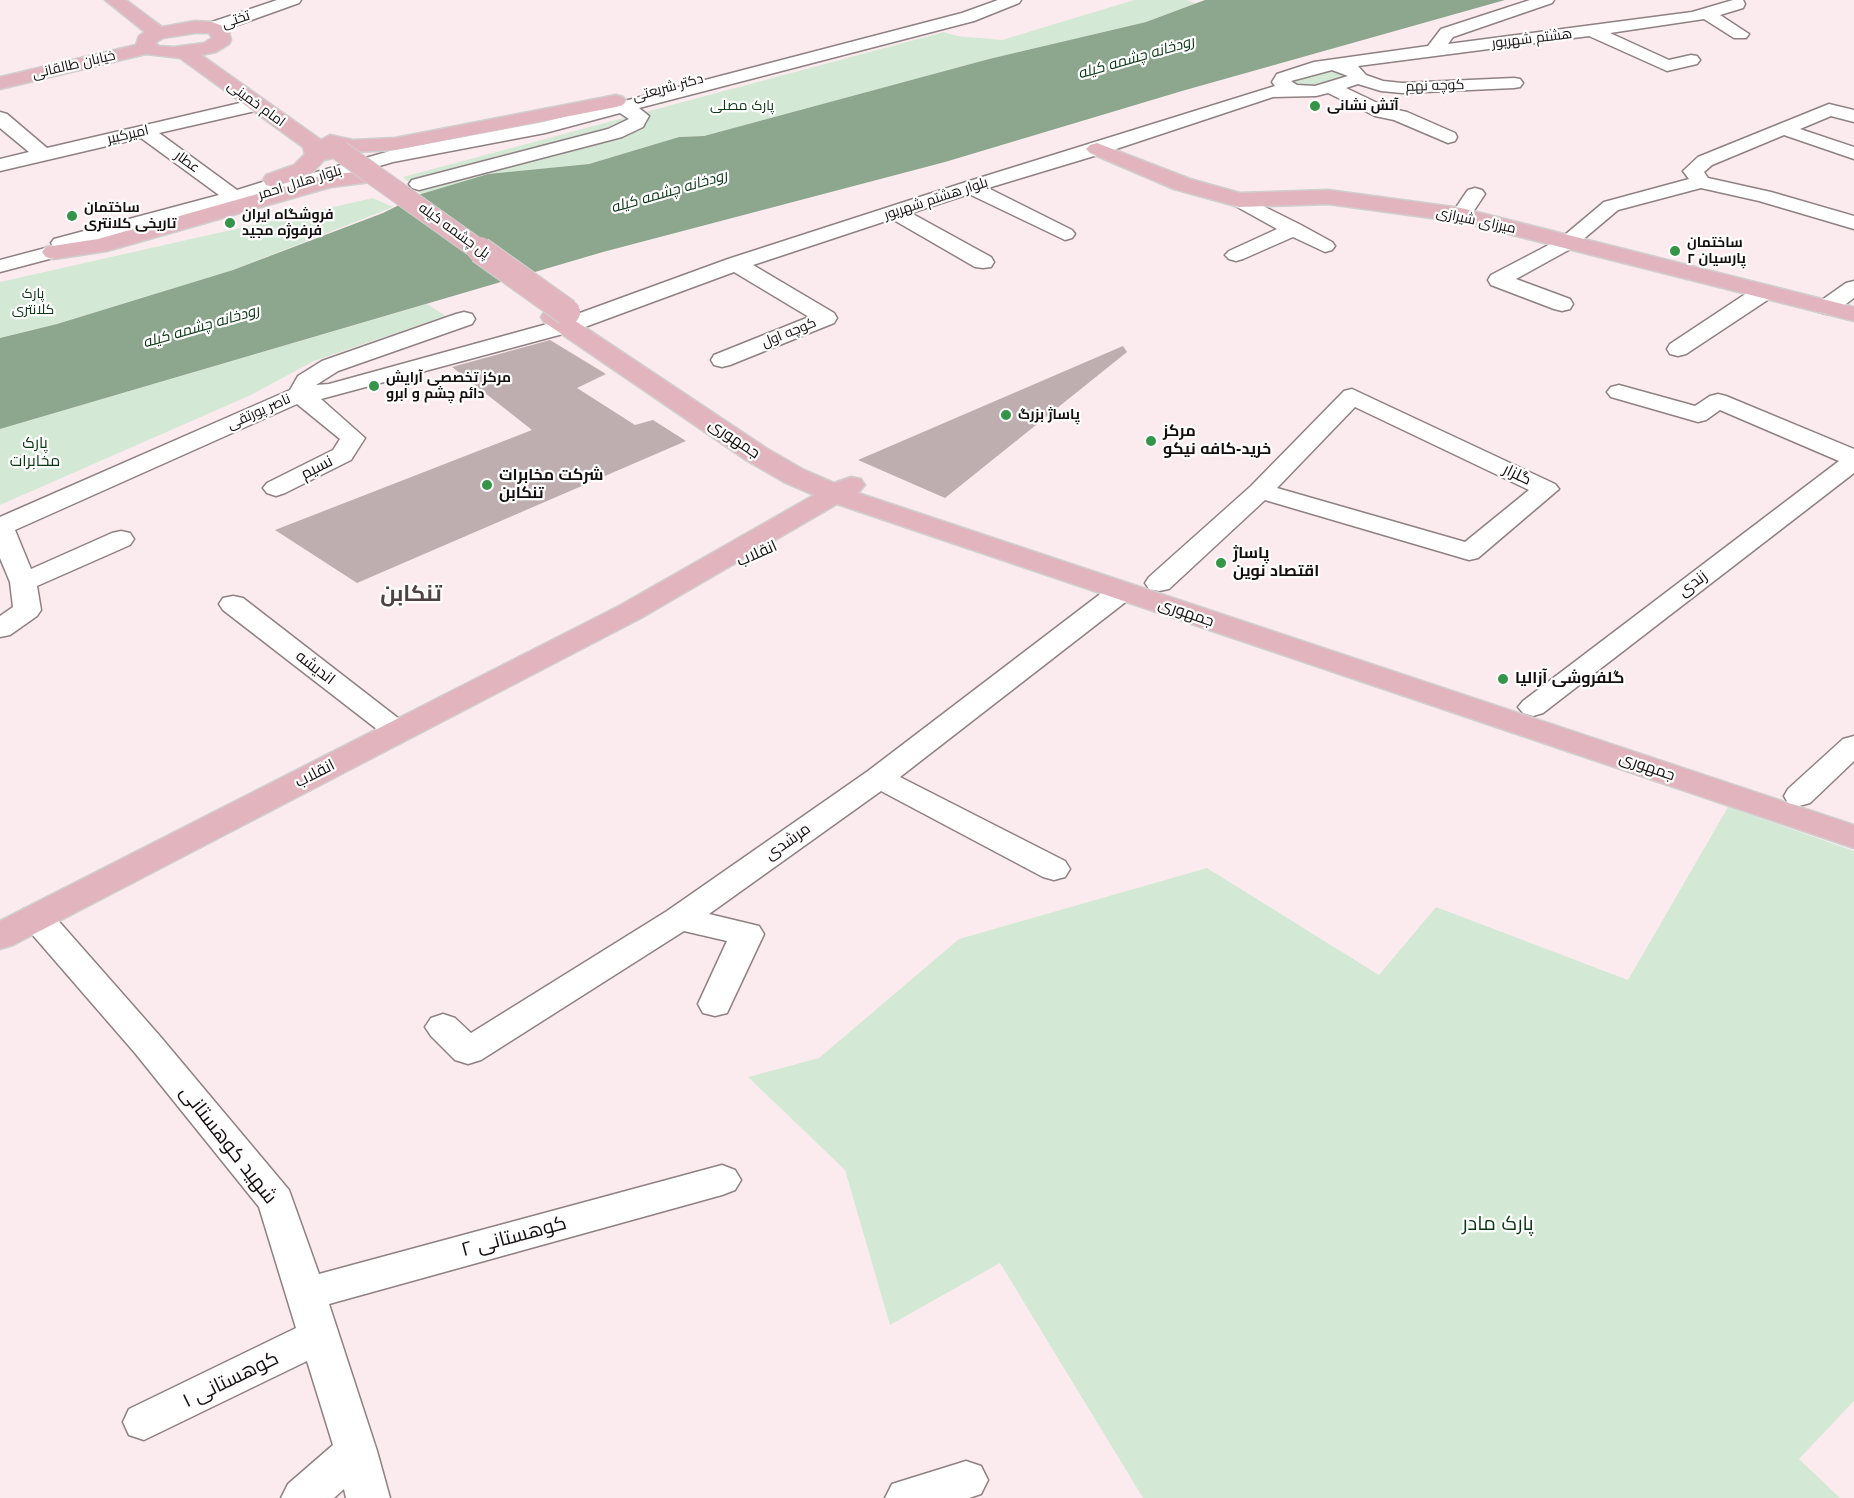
<!DOCTYPE html>
<html>
<head>
<meta charset="utf-8">
<style>
  body { margin:0 }
  canvas { display:block; background:#fcebee }
</style>
</head>
<body>
<canvas width="1854" height="1498"></canvas>
<script>
const context = document.querySelector('canvas').getContext('2d');
context.lineJoin = 'round';
function paint(path, color) {
  context.fillStyle = color;
  context.fill(path, 'evenodd');
}
function toPath(rows) {
  const path = new Path2D();
  for (const r of rows) {
    path.moveTo(r[0], r[1]);
    for (let i = 2; i < r.length; i += 2) path.lineTo(r[i], r[i + 1]);
  }
  return path;
}
function stroke(path, color, width, dash) {
  context.strokeStyle = color;
  context.lineWidth = width;
  context.lineCap = dash ? 'butt' : 'round';
  context.setLineDash(dash || []);
  context.stroke(path);
}
function drawText(font, color, halo, rows, align = 'center') {
  context.font = font + ' Helvetica,Cairo,sans-serif';
  context.lineWidth = 4.5;
  context.setLineDash([]);
  context.textBaseline = 'middle';
  context.strokeStyle = halo;
  context.fillStyle = color;
  for (const [text, x, y, turn = 0] of rows) {
    context.save();
    context.translate(x, y);
    context.rotate((+turn || 0) * Math.PI / 180);
    context.textAlign = isNaN(turn) ? turn : align;
    if (halo) context.strokeText(text, 0, 0);
    context.fillText(text, 0, 0);
    context.restore();
  }
}
paint(toPath([
  [1134,0,1187,0,1197,4,1146,22,989,59,704,136,679,137,589,164,488,174,421,194,403,177,944,32,957,36,1002,40],
  [1329,68,1348,75,1309,87,1296,86,1291,81],
  [373,198,393,207,233,270,57,324,0,338,0,282],
  [427,304,446,316,314,361,251,395,0,505,0,429],
  [1728,807,1854,851,1854,1401,1799,1459,1840,1498,1143,1498,1000,1263,890,1325,845,1170,748,1077,819,1058,959,939,1207,868,1379,975,1436,907,1628,980]
]), '#d4e9d5');
paint(toPath([
  [1205,0,1505,0,1182,91,945,162,603,252,0,429,0,338,57,324,233,270,383,213,421,194,488,174,589,164,679,137,704,136,989,59,1146,22]
]), '#8ca78e');
paint(toPath([
  [550,340,606,374,577,388,635,425,653,420,686,441,357,583,275,530,532,430,452,367],
  [1123,346,1127,352,945,498,858,460]
]), '#beaeb0');
const minor = toPath([
  [277,0,301,0,299,3,218,32,212,33,206,32,203,28,206,24,277,0],
  [998,0,1021,0,1019,3,974,21,639,108,649,116,645,123,643,127,622,137,419,190,412,188,409,184,412,180,608,129,629,119,620,113,545,133,393,162,286,193,278,190,92,241,94,244,91,248,0,272,0,260,53,246,51,243,54,239,219,195,141,138,0,171,0,159,29,152,0,128,0,112,7,114,47,148,257,99,264,101,266,105,264,109,159,133,237,190,304,169,313,173,390,151,544,122,962,13,998,0],
  [1530,0,1554,0,1552,3,1453,37,1448,44,1692,12,1733,0,1743,0,1745,4,1743,8,1720,15,1749,34,1746,38,1734,38,1704,19,1610,33,1669,60,1691,55,1697,56,1700,60,1697,64,1667,71,1589,36,1358,66,1366,75,1383,81,1402,83,1514,78,1520,79,1523,83,1520,87,1514,88,1402,93,1381,91,1358,84,1346,88,1388,108,1407,112,1455,133,1457,137,1455,141,1448,143,1394,120,1375,116,1328,93,1316,96,1273,97,1104,153,988,188,1072,230,1075,234,1072,238,1065,240,969,194,911,213,991,257,994,262,991,267,983,268,975,267,892,219,753,265,834,313,837,318,834,323,730,365,722,367,714,365,711,360,714,355,809,317,734,272,574,331,321,399,365,438,351,460,285,493,276,496,267,493,263,488,267,483,333,450,340,439,297,404,15,530,31,569,112,533,121,531,130,533,134,539,130,545,37,586,41,610,37,616,10,635,0,637,0,616,13,607,10,582,0,558,0,517,290,390,298,376,322,361,456,314,464,312,472,314,475,319,472,324,338,371,316,385,329,384,558,321,728,259,963,183,1275,86,1272,82,1277,74,1314,62,1428,46,1441,29,1530,0],
  [1332,70,1348,76,1315,86,1297,85,1291,81,1332,70],
  [1829,104,1854,110,1854,122,1831,116,1800,129,1854,147,1854,159,1784,135,1712,165,1704,172,1708,178,1771,192,1854,216,1854,229,1759,201,1701,188,1618,210,1574,247,1516,279,1570,299,1573,304,1570,309,1562,311,1554,309,1491,285,1488,280,1491,275,1560,239,1604,202,1689,179,1683,171,1698,157,1829,104],
  [1475,188,1482,190,1485,194,1471,215,1468,219,1461,221,1454,219,1451,215,1465,194,1468,190,1475,188],
  [1239,194,1301,225,1332,242,1335,246,1332,250,1325,252,1293,237,1243,259,1236,261,1229,259,1225,255,1229,251,1277,229,1232,204,1229,200,1232,196,1239,194],
  [1854,281,1854,298,1835,312,1827,314,1819,312,1816,307,1819,302,1846,283,1854,281],
  [1764,285,1772,287,1775,292,1772,297,1686,354,1678,356,1670,354,1667,349,1670,344,1756,287,1764,285],
  [1619,385,1695,406,1710,396,1718,394,1726,396,1854,449,1854,473,1543,713,1533,716,1523,713,1518,707,1523,701,1839,461,1720,410,1706,420,1698,422,1611,397,1607,392,1611,387,1619,385],
  [1352,389,1555,484,1559,489,1478,558,1469,560,1265,500,1169,589,1159,591,1149,589,1145,583,1149,577,1251,486,1344,391,1352,389],
  [1355,407,1529,490,1465,542,1277,488,1355,407],
  [1122,583,1132,585,1136,591,1132,597,900,777,1065,861,1070,869,1065,877,1054,880,1043,877,881,791,709,914,759,926,764,934,727,1013,715,1016,703,1013,698,1004,727,941,684,931,481,1060,468,1064,455,1060,431,1036,425,1027,431,1018,443,1014,455,1018,471,1033,667,911,868,771,1112,585,1122,583],
  [233,596,243,598,407,725,412,731,407,737,397,740,387,737,223,610,219,604,223,598,233,596],
  [1854,736,1854,761,1810,803,1799,806,1788,803,1784,796,1788,789,1843,739,1854,736],
  [36,906,48,909,159,1035,289,1190,319,1274,722,1165,735,1170,741,1180,735,1190,722,1195,329,1304,377,1451,390,1498,346,1498,344,1489,334,1498,281,1498,288,1484,333,1445,307,1361,144,1440,129,1435,123,1422,129,1409,296,1328,259,1207,135,1053,24,925,19,917,24,909,36,906],
  [966,1461,981,1466,988,1480,981,1494,969,1498,885,1498,892,1484,966,1461]
]);
const major = toPath([
  [105,0,126,0,162,27,195,21,212,22,228,28,231,40,229,44,216,52,201,55,321,140,330,135,353,140,395,138,616,95,623,97,626,101,623,105,616,107,395,150,353,152,332,148,338,154,334,158,324,160,310,175,274,187,266,185,263,180,266,175,294,165,305,154,303,147,180,58,146,54,0,89,0,77,136,45,139,36,145,32,105,0],
  [195,33,209,33,212,38,204,43,174,47,159,46,155,43,163,38,195,33],
  [1097,143,1190,179,1240,193,1328,190,1461,208,1854,307,1854,321,1461,222,1328,204,1239,207,1174,189,1090,153,1086,149,1090,145,1097,143],
  [363,171,371,172,374,177,371,182,331,187,107,251,54,259,46,257,42,252,46,247,98,239,321,176,363,171],
  [553,310,562,312,766,448,804,470,834,483,851,477,861,479,865,485,858,493,1854,825,1854,848,837,504,641,618,13,945,0,949,0,921,619,606,814,495,784,482,746,460,544,322,541,317,544,312,553,310]
]);
stroke(minor, '#8f8083', 3);
stroke(major, '#d0cfcf', 3);
paint(minor, '#fff');
paint(major, '#e2b5be');
const majorBridgeFar1 = toPath([
  [340,151,482,252]
]);
const majorBridge = toPath([
  [480,250,567,312]
]);
stroke(majorBridgeFar1, '#d0cfcf', 22, []);
stroke(majorBridge, '#d0cfcf', 28, []);
stroke(majorBridgeFar1, '#e2b5be', 20);
stroke(majorBridge, '#e2b5be', 26);
for (const [x, y, r, color] of [
  [1315,106,6,"#349447"],
  [72,216,6,"#349447"],
  [230,223,6,"#349447"],
  [1675,251,6,"#349447"],
  [374,386,6,"#349447"],
  [1006,415,6,"#349447"],
  [1151,441,6,"#349447"],
  [487,485,6,"#349447"],
  [1221,563,6,"#349447"],
  [1503,679,6,"#349447"]
]) {
  const dot = new Path2D();
  dot.arc(x, y, r, 0, 2 * Math.PI);
  context.fillStyle = color;
  context.fill(dot);
  stroke(dot, '#fdfdfd', 2);
}
drawText('14px', '#130d0e', '#fdfdfd', [
  ["تختی",236,20,-19],
  ["هشتم شهریور",1532,39,-7],
  ["خیابان طالقانی",74,65,-13],
  ["کوچه نهم",1435,86,-2],
  ["دکتر شریعتی",668,88,-15],
  ["امام خمینی",256,104,36],
  ["امیرکبیر",128,135,-13],
  ["عطار",187,162,36],
  ["بلوار هلال احمر",300,183,-17],
  ["بلوار هشتم شهریور",936,199,-18],
  ["میرزای شیرازی",1476,221,12],
  ["پل چشمه کیله",454,231,36],
  ["کوچه اول",789,333,-22],
  ["ناصر پورتقی",259,412,-24]
]);
drawText('14px', '#083512', '#fdfdfd', [
  ["پارک مصلی",742,106],
  ["پارک",33,294],
  ["کلانتری",33,310]
]);
drawText('bold 14px', '#130d0e', '#fdfdfd', [
  ["آتش نشانی",1327,106],
  ["ساختمان",84,208],
  ["تاریخی کلانتری",84,224],
  ["فروشگاه ایران",242,215],
  ["فرفوژه مجید",242,231],
  ["ساختمان",1687,243],
  ["پارسیان ۲",1687,259],
  ["مرکز تخصصی آرایش",386,378],
  ["دائم چشم و ابرو",386,394],
  ["پاساژ بزرگ",1018,415]
], 'left');
drawText('italic 15px', '#053310', '#fdfdfd', [
  ["رودخانه چشمه کیله",1136,58,-16],
  ["رودخانه چشمه کیله",669,192,-16],
  ["رودخانه چشمه کیله",201,327,-16]
]);
drawText('bold 16px', '#130d0e', '#fdfdfd', [
  ["مرکز",1163,432],
  ["خرید-کافه نیکو",1163,450],
  ["شرکت مخابرات",499,476],
  ["تنکابن",499,494],
  ["پاساژ",1233,554],
  ["اقتصاد نوین",1233,572],
  ["گلفروشی آزالیا",1515,679]
], 'left');
drawText('16px', '#130d0e', '#fdfdfd', [
  ["جمهوری",734,439,34],
  ["نسیم",317,468,-27],
  ["گلزار",1517,475,26],
  ["انقلاب",757,554,-24],
  ["زندی",1693,584,-37],
  ["جمهوری",1186,613,19],
  ["اندیشه",315,668,38],
  ["جمهوری",1647,767,19],
  ["انقلاب",315,774,-27],
  ["مرشدی",788,842,-35]
]);
drawText('16px', '#083512', '#fdfdfd', [
  ["پارک",35,444],
  ["مخابرات",35,462]
]);
drawText('20px', '#130d0e', '#fdfdfd', [
  ["شهید کوهستانی",228,1145,52],
  ["کوهستانی ۲",514,1237,-15],
  ["کوهستانی ۱",231,1380,-26]
]);
drawText('20px', '#083512', '#fdfdfd', [
  ["پارک مادر",1498,1224]
]);
drawText('bold 22px', '#4e4144', '#fdfdfd', [
  ["تنکابن",411,595]
]);
</script>
</body>
</html>
